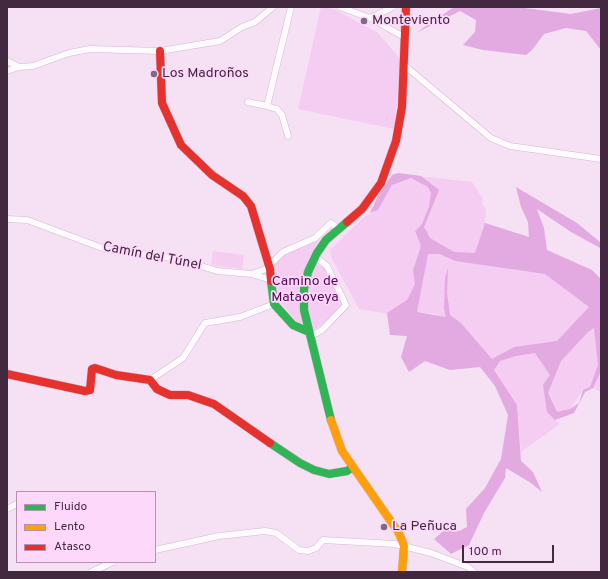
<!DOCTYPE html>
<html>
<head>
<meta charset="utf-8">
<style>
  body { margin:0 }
  #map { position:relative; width:608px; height:579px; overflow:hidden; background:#f6e0f4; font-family:Overpass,sans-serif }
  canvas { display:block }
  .frame { position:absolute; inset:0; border:8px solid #422940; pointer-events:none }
  .legend { position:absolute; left:16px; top:491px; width:140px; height:72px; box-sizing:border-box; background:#fed8fb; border:1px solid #b392b0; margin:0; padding:5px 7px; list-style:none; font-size:12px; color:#422940 }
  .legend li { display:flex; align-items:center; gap:8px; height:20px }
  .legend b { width:20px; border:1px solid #b392b0 }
  .scale { position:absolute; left:462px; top:545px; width:92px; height:18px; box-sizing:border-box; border:2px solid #422940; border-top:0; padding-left:5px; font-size:12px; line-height:14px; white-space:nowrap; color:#422940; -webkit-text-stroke:3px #fed8fb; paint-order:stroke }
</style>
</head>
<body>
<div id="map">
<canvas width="608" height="579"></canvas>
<div class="frame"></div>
<ul class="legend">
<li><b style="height:5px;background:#30b455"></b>Fluido</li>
<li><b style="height:5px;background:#ff9f0a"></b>Lento</li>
<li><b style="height:5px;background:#e5322d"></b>Atasco</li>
</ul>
<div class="scale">100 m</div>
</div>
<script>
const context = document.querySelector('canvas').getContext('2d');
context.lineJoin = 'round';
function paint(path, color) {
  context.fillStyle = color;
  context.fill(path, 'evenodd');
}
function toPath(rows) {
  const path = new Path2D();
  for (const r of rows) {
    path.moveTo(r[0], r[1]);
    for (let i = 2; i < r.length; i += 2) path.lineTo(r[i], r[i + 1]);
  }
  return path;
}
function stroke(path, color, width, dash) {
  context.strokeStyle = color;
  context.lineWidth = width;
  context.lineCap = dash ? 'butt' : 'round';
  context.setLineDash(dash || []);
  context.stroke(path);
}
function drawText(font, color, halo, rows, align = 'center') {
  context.font = font + ' Overpass,sans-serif';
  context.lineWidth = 3.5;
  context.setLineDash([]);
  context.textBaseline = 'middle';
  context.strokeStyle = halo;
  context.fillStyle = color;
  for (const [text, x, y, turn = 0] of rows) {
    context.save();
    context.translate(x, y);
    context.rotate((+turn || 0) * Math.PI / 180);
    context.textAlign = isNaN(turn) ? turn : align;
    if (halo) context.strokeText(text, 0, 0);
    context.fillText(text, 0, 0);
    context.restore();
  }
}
paint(toPath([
  [321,7,334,9,378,33,401,60,394,129,298,109],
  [428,177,472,182,483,199,482,204,486,209,485,223,529,237,601,306,601,392,590,387,583,390,570,409,555,420,560,424,521,452,517,405,494,370,492,359,461,323,435,314,416,312,394,315,359,309,331,257,330,250,365,216,378,210,392,185,411,178],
  [320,238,308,260,326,269,342,304,336,313,314,330,300,325,279,301,274,281,274,263,279,258,294,250,312,243],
  [213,251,244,255,242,269,211,265]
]), '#f5cdf3');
paint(toPath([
  [454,7,516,7,571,14,601,8,601,50,586,31,566,28,544,34,532,50,526,55,483,50,463,45,475,32,476,20,460,11,416,33],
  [398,173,421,176,439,190,424,227,430,238,454,252,475,253,485,223,529,237,528,222,521,207,516,187,577,223,600,242,600,248,571,232,537,209,544,228,547,250,592,270,601,279,601,371,593,388,585,392,574,413,555,420,547,412,543,385,550,375,535,353,516,356,500,361,494,370,517,405,521,461,533,472,542,492,531,483,506,468,505,478,484,513,469,545,451,554,434,539,448,527,459,531,467,527,466,509,485,488,501,459,508,415,495,386,480,367,450,370,425,361,409,372,401,357,407,336,390,335,387,313,407,300,415,284,413,270,421,246,415,231,422,224,429,207,431,193,428,187,411,178,392,185,378,210,370,213,379,194,392,175],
  [428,254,440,254,455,261,545,274,589,307,557,341,514,347,492,359,461,323,450,315,447,293,448,268,445,278,444,309,446,317,417,312],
  [594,328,598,365,590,387,583,390,579,403,570,409,557,412,548,393,561,361,588,332]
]), '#e2aae0');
const street = toPath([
  [340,7,370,18,404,37],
  [370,18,393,7],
  [7,61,19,67],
  [404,65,491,138,510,146,601,159],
  [7,71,19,67,33,66,69,53,90,49,160,51,220,41,242,27,255,22,273,7],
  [248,102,267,106,291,7],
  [267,106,277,109,282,115,288,136],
  [7,219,27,220,105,249,179,259,217,271,252,274,271,280],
  [252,274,266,269,283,252,315,238,331,223,338,228],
  [310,337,322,330,346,305,327,266,315,256],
  [150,380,183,358,205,323,240,317,274,304],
  [7,509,17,504],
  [155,550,219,536,265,531,276,533,299,550,308,551,316,548,323,540,395,544,431,553,468,567,474,572],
  [91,572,113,562]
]);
const fast = toPath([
  [271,281,274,304,293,325,309,332],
  [331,420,304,310,304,289,308,272,317,253,326,240,347,222],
  [270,443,300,463,314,470,329,474,347,471,353,467]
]);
const slow = toPath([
  [331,420,342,451,399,533,404,546,402,572]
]);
const jam = toPath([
  [160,51,162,103,181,145,212,175,243,196,251,206,270,269,271,281],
  [347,222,362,209,381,183,396,141,402,107,406,7],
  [7,374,85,391,90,390,92,369,95,368,116,375,150,380,157,389,170,395,188,395,214,404,270,443]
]);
stroke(street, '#d0bbcf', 7);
stroke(fast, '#d0bbcf', 9);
stroke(slow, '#d0bbcf', 9);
stroke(jam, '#d0bbcf', 9);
stroke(street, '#fefafd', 6);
stroke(fast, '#30b455', 8);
stroke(slow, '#ff9f0a', 8);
stroke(jam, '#e5322d', 8);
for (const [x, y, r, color] of [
  [364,21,4,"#81697f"],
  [154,74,4,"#81697f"],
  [384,527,4,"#81697f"]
]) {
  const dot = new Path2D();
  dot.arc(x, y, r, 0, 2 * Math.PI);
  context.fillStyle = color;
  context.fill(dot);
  stroke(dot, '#fed8fb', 1.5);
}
drawText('14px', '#422940', '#fed8fb', [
  ["Monteviento",372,21],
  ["Los Madroños",162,74],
  ["La Peñuca",392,527]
], 'left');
drawText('14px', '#422940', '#fed8fb', [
  ["Camín del Túnel",152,257,11]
]);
drawText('14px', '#560556', '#fed8fb', [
  ["Camino de",305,282],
  ["Mataoveya",305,298]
]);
</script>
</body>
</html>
